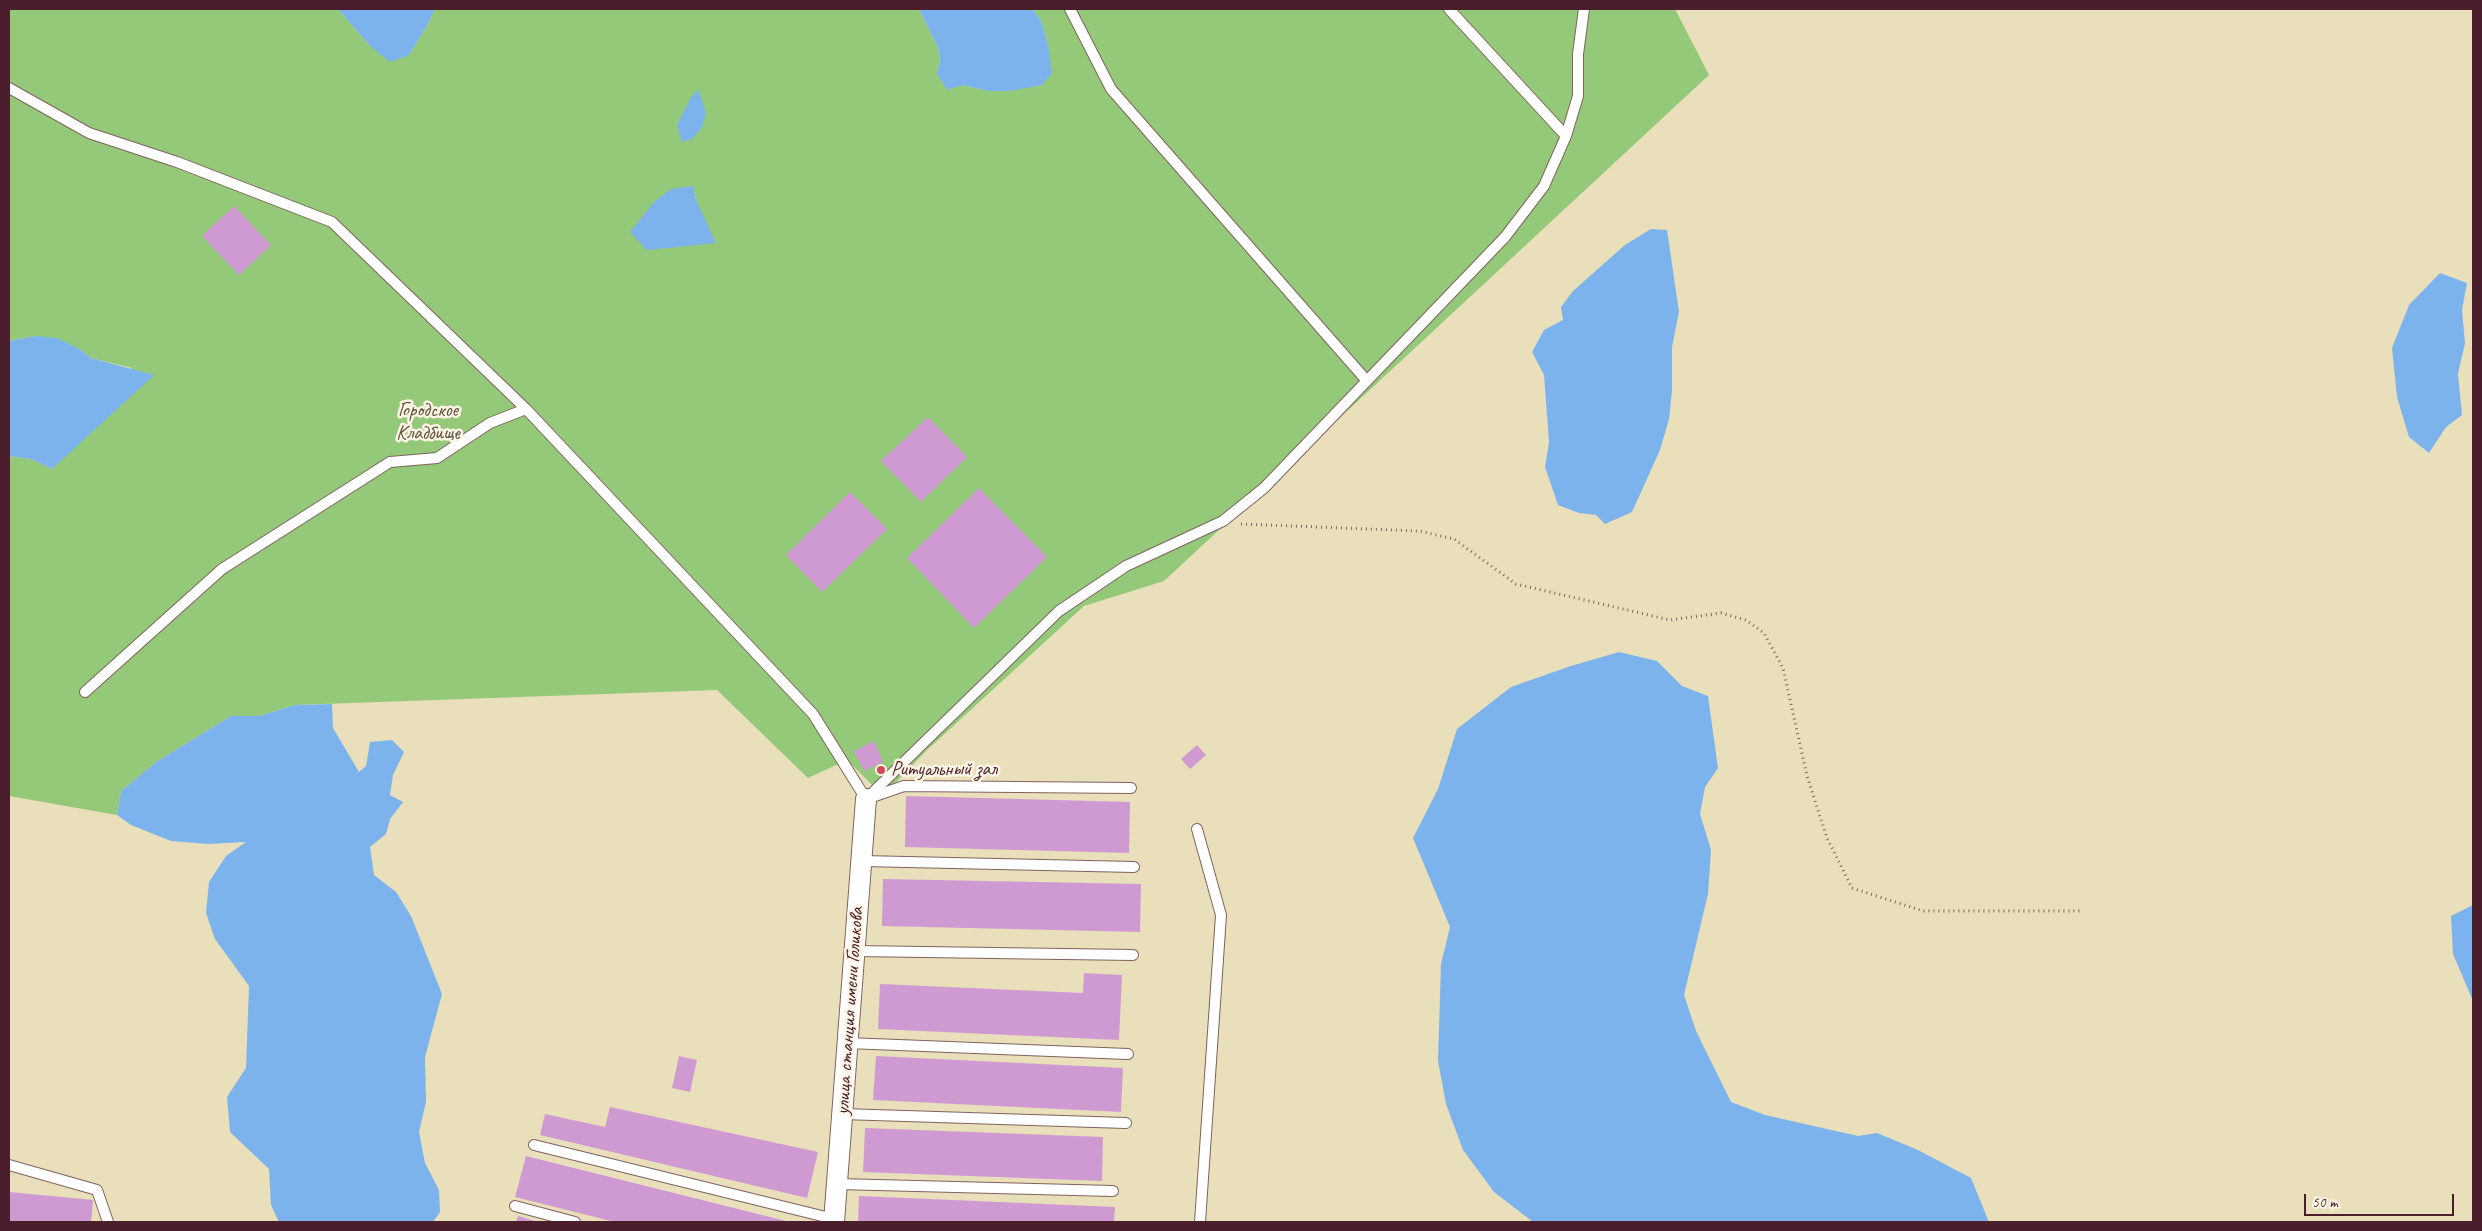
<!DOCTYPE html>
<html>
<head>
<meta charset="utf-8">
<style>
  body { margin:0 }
  #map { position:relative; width:2482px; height:1231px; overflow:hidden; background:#e9dfbb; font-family:Caveat,sans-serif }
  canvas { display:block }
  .frame { position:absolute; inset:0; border:10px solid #4a1f2b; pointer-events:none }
  .scale { position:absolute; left:2304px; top:1194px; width:150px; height:22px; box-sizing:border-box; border:2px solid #4a1f2b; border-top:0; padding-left:6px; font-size:15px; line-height:18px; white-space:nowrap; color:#4a1f2b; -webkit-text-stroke:4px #fcf5e5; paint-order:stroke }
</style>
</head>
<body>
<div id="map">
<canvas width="2482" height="1231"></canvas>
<div class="frame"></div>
<div class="scale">50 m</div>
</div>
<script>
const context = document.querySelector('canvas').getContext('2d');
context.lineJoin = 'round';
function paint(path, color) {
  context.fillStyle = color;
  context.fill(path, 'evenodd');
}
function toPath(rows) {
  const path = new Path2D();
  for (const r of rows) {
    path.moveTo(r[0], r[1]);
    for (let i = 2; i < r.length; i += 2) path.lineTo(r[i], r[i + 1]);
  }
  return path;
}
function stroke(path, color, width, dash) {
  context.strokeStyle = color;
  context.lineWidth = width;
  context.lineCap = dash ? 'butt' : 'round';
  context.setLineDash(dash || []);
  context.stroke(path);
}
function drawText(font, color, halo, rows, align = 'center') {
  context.font = font + ' Caveat,sans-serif';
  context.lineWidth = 5;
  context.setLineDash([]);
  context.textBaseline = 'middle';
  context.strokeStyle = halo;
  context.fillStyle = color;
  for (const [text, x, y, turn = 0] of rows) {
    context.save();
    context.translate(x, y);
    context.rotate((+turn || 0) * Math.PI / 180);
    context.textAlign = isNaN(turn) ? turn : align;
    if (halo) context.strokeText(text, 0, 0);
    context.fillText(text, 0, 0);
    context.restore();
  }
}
paint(toPath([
  [9,9,338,9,370,46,409,55,427,26,435,9,919,9,938,48,940,60,937,74,962,85,988,91,1010,90,1042,85,1048,45,1041,20,1032,9,1675,9,1709,75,1164,581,1084,606,926,751,883,796,847,760,808,778,717,690,295,705,259,716,231,716,156,762,121,791,117,815,9,796,9,456,31,459,52,469,132,368,91,358,81,350,35,336,9,341],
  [693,186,696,200,631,232]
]), '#94c97a');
paint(toPath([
  [338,9,435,9,427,26,409,55,390,62,370,46],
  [919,9,1032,9,1041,20,1048,45,1052,73,1042,85,1010,91,988,91,962,85,947,90,937,74,940,60,938,48],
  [698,89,706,113,702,127,692,139,682,142,677,125,690,99],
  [693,186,696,200,716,243,647,250,630,232,654,202,671,189],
  [1651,229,1667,230,1679,312,1672,347,1672,391,1669,419,1660,450,1632,512,1605,524,1596,515,1579,513,1558,505,1545,467,1549,442,1544,375,1532,352,1544,330,1563,320,1561,307,1573,291,1625,245],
  [2440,273,2467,283,2462,310,2465,343,2458,374,2462,415,2446,427,2429,453,2409,437,2397,397,2392,348,2409,305],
  [35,336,57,338,81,350,91,358,154,375,52,469,31,459,9,456,9,341],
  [1619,652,1657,661,1682,686,1708,696,1718,768,1705,787,1700,814,1711,850,1708,894,1684,995,1696,1031,1731,1102,1765,1115,1858,1136,1877,1133,1918,1150,1971,1178,1989,1222,1533,1222,1494,1192,1463,1150,1446,1104,1438,1061,1441,964,1450,927,1413,838,1438,789,1457,729,1511,687,1571,666],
  [332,704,333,728,359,772,366,766,370,742,392,740,404,752,393,775,390,795,403,802,390,819,386,834,370,847,374,875,396,892,411,916,442,994,425,1057,426,1102,419,1132,425,1163,439,1190,440,1212,433,1222,279,1222,271,1205,269,1169,230,1132,227,1097,246,1068,249,986,215,939,206,913,209,882,226,856,246,842,208,844,171,841,131,825,117,815,121,791,156,762,231,716,259,716,295,705],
  [2473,905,2473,1001,2453,954,2451,916]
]), '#7db3ec');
paint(toPath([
  [234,206,271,245,239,275,202,236],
  [928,417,967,457,921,502,881,461],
  [979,488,1047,557,974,628,907,558],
  [850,492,887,529,822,592,786,555],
  [874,741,883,762,864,771,854,751],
  [1197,745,1206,755,1190,769,1181,759],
  [906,796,1130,802,1129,853,905,847],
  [883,879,1141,884,1140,932,882,926],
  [1084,973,1122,975,1119,1040,878,1029,880,984,1083,993],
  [679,1056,697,1060,690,1092,672,1088],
  [876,1056,1123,1068,1121,1112,873,1100],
  [610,1107,818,1152,807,1198,540,1135,545,1114,605,1127],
  [865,1128,1103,1137,1102,1181,863,1172],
  [526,1156,790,1222,615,1222,515,1197],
  [9,1192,93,1200,91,1222,9,1222],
  [859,1196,1115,1207,1114,1222,858,1222],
  [518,1216,538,1222,516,1222]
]), '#cf9ad2');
const service = toPath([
  [1070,9,1111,89,1367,381],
  [1449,9,1566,136],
  [9,88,89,133,177,162,332,222,526,409,813,714,866,799],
  [85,692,222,569,390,462,437,458,490,423,526,409],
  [869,798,904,786,1131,788],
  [866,799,1059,611,1126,566,1223,521,1264,488,1505,237,1544,186,1566,136,1578,96,1578,54,1584,9],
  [1197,829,1221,915,1200,1222],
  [861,861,1134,867],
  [854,951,1133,955],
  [847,1043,1128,1054],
  [842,1114,1126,1123],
  [534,1145,834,1219],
  [9,1165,97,1190,108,1222],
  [837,1184,1113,1191],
  [515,1206,575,1222]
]);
const minor = toPath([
  [834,1222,866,799]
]);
stroke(service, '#82625d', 12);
stroke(minor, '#82625d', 22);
stroke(toPath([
  [1241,524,1419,531,1454,539,1516,584,1670,620,1721,613,1746,620,1764,633,1783,668,1807,776,1827,838,1852,888,1923,911,2081,911]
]), '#82625d', 3, [1, 4]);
stroke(service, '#fff', 10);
stroke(minor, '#fff', 20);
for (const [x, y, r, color] of [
  [881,770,5,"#d1495b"]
]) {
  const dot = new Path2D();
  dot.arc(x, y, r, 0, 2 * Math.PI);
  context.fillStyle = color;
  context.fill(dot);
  stroke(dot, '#fcf5e5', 2);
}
drawText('20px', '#605243', '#fcf5e5', [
  ["Городское",428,411],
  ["Кладбище",428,434]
]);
drawText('20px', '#4a1f2b', '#fcf5e5', [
  ["Ритуальный зал",891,770]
], 'left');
drawText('20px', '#4a1f2b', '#fcf5e5', [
  ["улица станция имени Голикова",850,1011,-86]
]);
</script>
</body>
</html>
